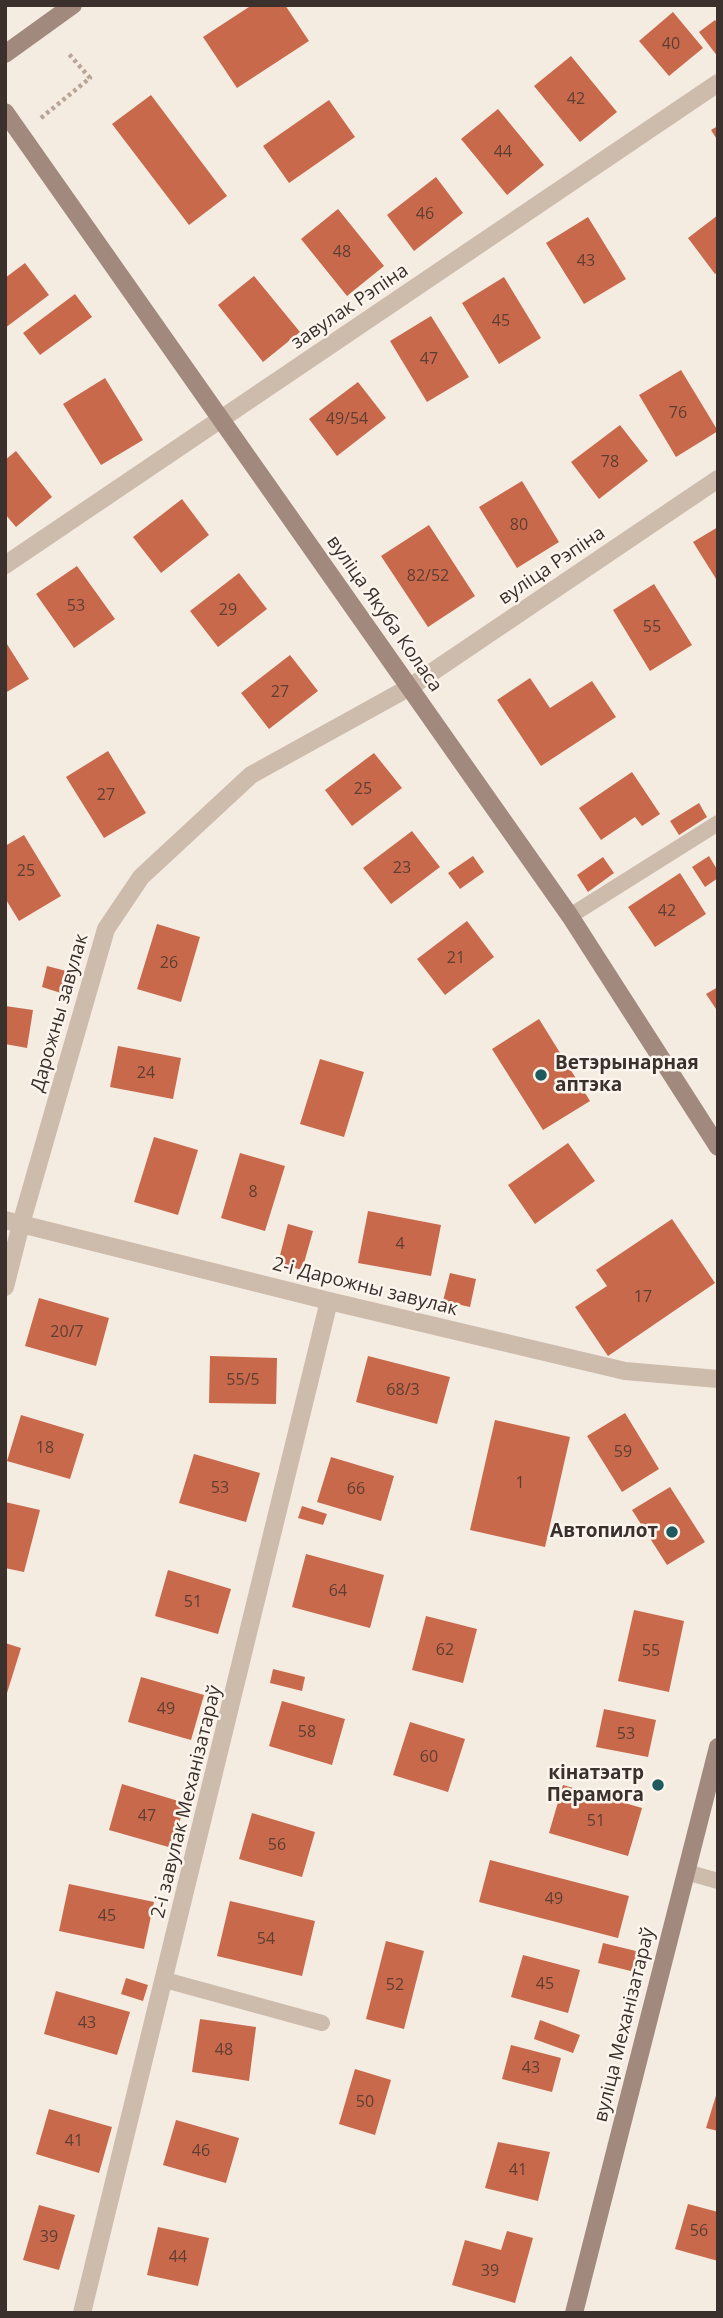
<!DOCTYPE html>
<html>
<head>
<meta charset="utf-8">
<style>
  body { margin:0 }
  #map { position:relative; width:723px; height:2318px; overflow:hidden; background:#f4ebe1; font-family:"Open Sans",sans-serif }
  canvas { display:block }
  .frame { position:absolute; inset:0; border:7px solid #3b302b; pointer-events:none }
</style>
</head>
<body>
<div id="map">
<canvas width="723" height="2318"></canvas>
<div class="frame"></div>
</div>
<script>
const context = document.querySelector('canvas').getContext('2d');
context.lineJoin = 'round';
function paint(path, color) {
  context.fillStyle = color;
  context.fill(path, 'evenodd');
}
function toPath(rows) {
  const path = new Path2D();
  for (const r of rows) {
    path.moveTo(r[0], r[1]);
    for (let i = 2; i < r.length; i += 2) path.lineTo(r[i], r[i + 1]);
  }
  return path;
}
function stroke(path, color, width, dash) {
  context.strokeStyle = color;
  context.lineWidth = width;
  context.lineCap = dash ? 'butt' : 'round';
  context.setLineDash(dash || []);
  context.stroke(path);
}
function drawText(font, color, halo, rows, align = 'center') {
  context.font = font + ' "Open Sans",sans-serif';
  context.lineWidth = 5;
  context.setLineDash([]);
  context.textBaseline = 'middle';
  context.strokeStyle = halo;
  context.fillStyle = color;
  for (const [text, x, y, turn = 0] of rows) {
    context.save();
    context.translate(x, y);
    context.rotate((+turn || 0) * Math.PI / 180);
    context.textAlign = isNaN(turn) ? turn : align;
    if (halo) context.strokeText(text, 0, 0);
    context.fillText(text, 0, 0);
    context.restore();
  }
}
paint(toPath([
  [252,5,285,5,309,41,237,88,203,37],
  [673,12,703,48,669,76,639,41],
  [715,20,718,24,718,57,699,32],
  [571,56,617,112,580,142,534,86],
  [151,95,227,196,189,225,112,124],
  [329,100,355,137,289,183,263,146],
  [498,109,544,165,507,195,461,139],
  [718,126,718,141,711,130],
  [436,177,463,213,414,251,387,215],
  [338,209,384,266,347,296,301,239],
  [718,215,718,272,715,274,688,238],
  [588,217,626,279,584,304,546,243],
  [25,263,49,295,5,328,5,278],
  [254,276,300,332,263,362,218,305],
  [504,277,541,338,499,364,462,303],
  [75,294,92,317,40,355,23,333],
  [431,316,469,377,427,402,390,341],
  [681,370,718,431,676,457,639,395],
  [105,378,143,440,101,465,63,404],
  [358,382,386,418,337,456,309,419],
  [620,425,648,461,599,499,571,462],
  [16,451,52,497,16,527,5,514,5,460],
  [522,481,559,542,517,568,479,507],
  [182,499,209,535,161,573,133,537],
  [429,525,475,596,428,627,381,556],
  [718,527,718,582,693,542],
  [77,566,115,619,74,648,36,594],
  [239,573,267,609,218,647,190,611],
  [654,584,692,645,650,671,613,610],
  [5,641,29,679,5,693],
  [290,655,318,691,269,729,241,693],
  [530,678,550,708,592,681,616,717,541,766,497,700],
  [108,751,146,813,104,838,66,777],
  [374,753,402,788,352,826,325,790],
  [632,772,660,814,642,826,635,817,601,840,579,808],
  [699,803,707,817,679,835,670,821],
  [412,831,440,867,391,904,363,868],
  [24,835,61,896,19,921,5,898,5,846],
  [473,856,484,872,460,889,448,873],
  [709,856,718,871,718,878,705,887,692,867],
  [603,857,614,873,588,892,577,875],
  [680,873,706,914,655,947,628,907],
  [467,921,494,957,445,995,417,959],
  [157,924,200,937,181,1002,137,989],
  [47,966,70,972,64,994,42,987],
  [718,987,718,1012,706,994],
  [5,1006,33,1010,27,1048,5,1044],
  [539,1019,590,1101,543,1130,492,1049],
  [118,1046,181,1058,173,1099,110,1087],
  [320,1059,364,1072,344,1137,300,1124],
  [154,1137,198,1150,178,1215,134,1202],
  [568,1143,595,1181,535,1224,508,1185],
  [240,1153,285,1166,265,1231,221,1218],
  [368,1211,441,1225,431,1276,358,1263],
  [672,1219,715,1283,608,1356,575,1307,607,1286,596,1270],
  [288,1224,313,1231,302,1270,278,1263],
  [450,1273,476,1279,470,1307,443,1301],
  [39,1298,109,1318,96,1366,25,1346],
  [210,1356,277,1358,276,1404,209,1403],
  [368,1356,450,1377,437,1424,356,1402],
  [625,1413,659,1469,622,1492,587,1436],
  [21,1415,84,1434,70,1479,7,1461],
  [495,1420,570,1437,545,1547,470,1530],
  [194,1454,260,1473,246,1522,179,1503],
  [331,1457,394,1476,381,1521,317,1502],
  [670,1487,705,1542,667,1565,632,1510],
  [5,1502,40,1510,24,1572,5,1568],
  [302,1506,327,1514,323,1525,298,1518],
  [306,1554,384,1575,370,1628,292,1607],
  [168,1570,231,1589,218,1634,155,1616],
  [634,1610,684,1621,669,1692,618,1681],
  [426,1616,477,1629,463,1683,412,1670],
  [5,1643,21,1648,7,1693,5,1693],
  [273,1669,305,1677,302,1691,270,1683],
  [141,1677,204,1695,191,1740,128,1722],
  [282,1701,345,1719,332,1765,269,1746],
  [604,1709,656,1720,648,1757,596,1747],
  [410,1722,465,1739,448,1792,393,1775],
  [122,1784,185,1803,172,1848,109,1830],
  [563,1785,642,1808,628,1856,549,1833],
  [252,1813,315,1832,302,1877,239,1859],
  [490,1860,629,1896,618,1938,479,1902],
  [69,1884,154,1902,144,1949,59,1931],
  [230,1901,315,1921,302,1976,217,1956],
  [386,1941,424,1951,404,2029,366,2019],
  [603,1943,640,1952,635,1972,598,1963],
  [523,1955,580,1970,568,2013,511,1997],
  [126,1978,148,1985,143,2001,121,1994],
  [56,1991,130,2012,117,2055,44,2034],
  [200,2019,256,2027,249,2081,192,2072],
  [540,2020,580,2035,573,2053,534,2039],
  [511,2045,561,2058,552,2092,502,2079],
  [355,2069,391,2080,375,2135,339,2124],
  [718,2089,718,2131,706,2128],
  [49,2109,112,2127,99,2173,36,2154],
  [176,2120,239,2138,226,2183,163,2165],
  [498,2142,550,2152,538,2201,485,2188],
  [688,2204,718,2212,718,2261,675,2249],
  [39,2205,75,2215,59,2270,23,2260],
  [158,2227,209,2238,198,2286,147,2275],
  [507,2231,533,2238,515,2303,452,2285,465,2240,501,2250]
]), '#c8694b');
stroke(toPath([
  [41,118,90,78,69,54]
]), '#b9a596', 4.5, [3.5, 3.5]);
stroke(toPath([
  [570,916,718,823],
  [686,1872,718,1881],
  [165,1980,322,2023]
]), '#cdbbac', 16);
stroke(toPath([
  [5,565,718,83],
  [5,1220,329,1301,625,1371,718,1379],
  [5,1287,21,1224,106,929,141,877,251,775,410,687,718,479],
  [82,2313,329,1301]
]), '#cdbbac', 18);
stroke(toPath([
  [5,54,73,5],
  [5,112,570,916,718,1147],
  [574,2313,718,1747]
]), '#a18a7d', 18);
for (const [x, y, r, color] of [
  [541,1075,7,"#1f5a5e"],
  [672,1532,7,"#1f5a5e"],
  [658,1785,7,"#1f5a5e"]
]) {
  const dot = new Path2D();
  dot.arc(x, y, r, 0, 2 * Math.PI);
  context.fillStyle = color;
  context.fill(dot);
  stroke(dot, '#fbf5ee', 2.5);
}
drawText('16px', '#5e3e33', null, [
  ["40",671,44],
  ["42",576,99],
  ["44",503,152],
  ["46",425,214],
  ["48",342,252],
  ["43",586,261],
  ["45",501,321],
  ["47",429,359],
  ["76",678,413],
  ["49/54",347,419],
  ["78",610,462],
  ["80",519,525],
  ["82/52",428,576],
  ["53",76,606],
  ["29",228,610],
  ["55",652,627],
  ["27",280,692],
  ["25",363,789],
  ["27",106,795],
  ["23",402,868],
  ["25",26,871],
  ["42",667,911],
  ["21",456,958],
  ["26",169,963],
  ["24",146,1073],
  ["8",253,1192],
  ["4",400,1244],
  ["17",643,1297],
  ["20/7",67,1332],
  ["55/5",243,1380],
  ["68/3",403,1390],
  ["18",45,1448],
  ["59",623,1452],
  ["1",520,1483],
  ["53",220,1488],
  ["66",356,1489],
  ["64",338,1591],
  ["51",193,1602],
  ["62",445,1650],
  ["55",651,1651],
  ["49",166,1709],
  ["58",307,1732],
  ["53",626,1734],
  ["60",429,1757],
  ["47",147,1816],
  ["51",596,1821],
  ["56",277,1845],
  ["49",554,1899],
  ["45",107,1916],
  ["54",266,1939],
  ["45",545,1984],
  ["52",395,1985],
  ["43",87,2023],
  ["48",224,2050],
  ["43",531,2068],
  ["50",365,2102],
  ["41",74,2141],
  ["46",201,2151],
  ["41",518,2170],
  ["56",699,2231],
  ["39",49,2237],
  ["44",178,2257],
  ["39",490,2271]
]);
drawText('19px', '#3b302b', '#fbf5ee', [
  ["завулак Рэпіна",350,307,-34],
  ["вуліца Рэпіна",552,566,-34],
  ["вуліца Якуба Коласа",384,614,55],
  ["Дарожны завулак",60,1013,-74],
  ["2-і Дарожны завулак",365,1287,14],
  ["2-і завулак Механізатараў",187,1802,-76],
  ["вуліца Механізатараў",625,2025,-76]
]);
drawText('bold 19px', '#3b302b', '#fbf5ee', [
  ["Ветэрынарная",555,1064,"left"],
  ["аптэка",555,1086,"left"],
  ["Автопилот",658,1532],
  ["кінатэатр",644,1774],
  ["Перамога",644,1796]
], 'right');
</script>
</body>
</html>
